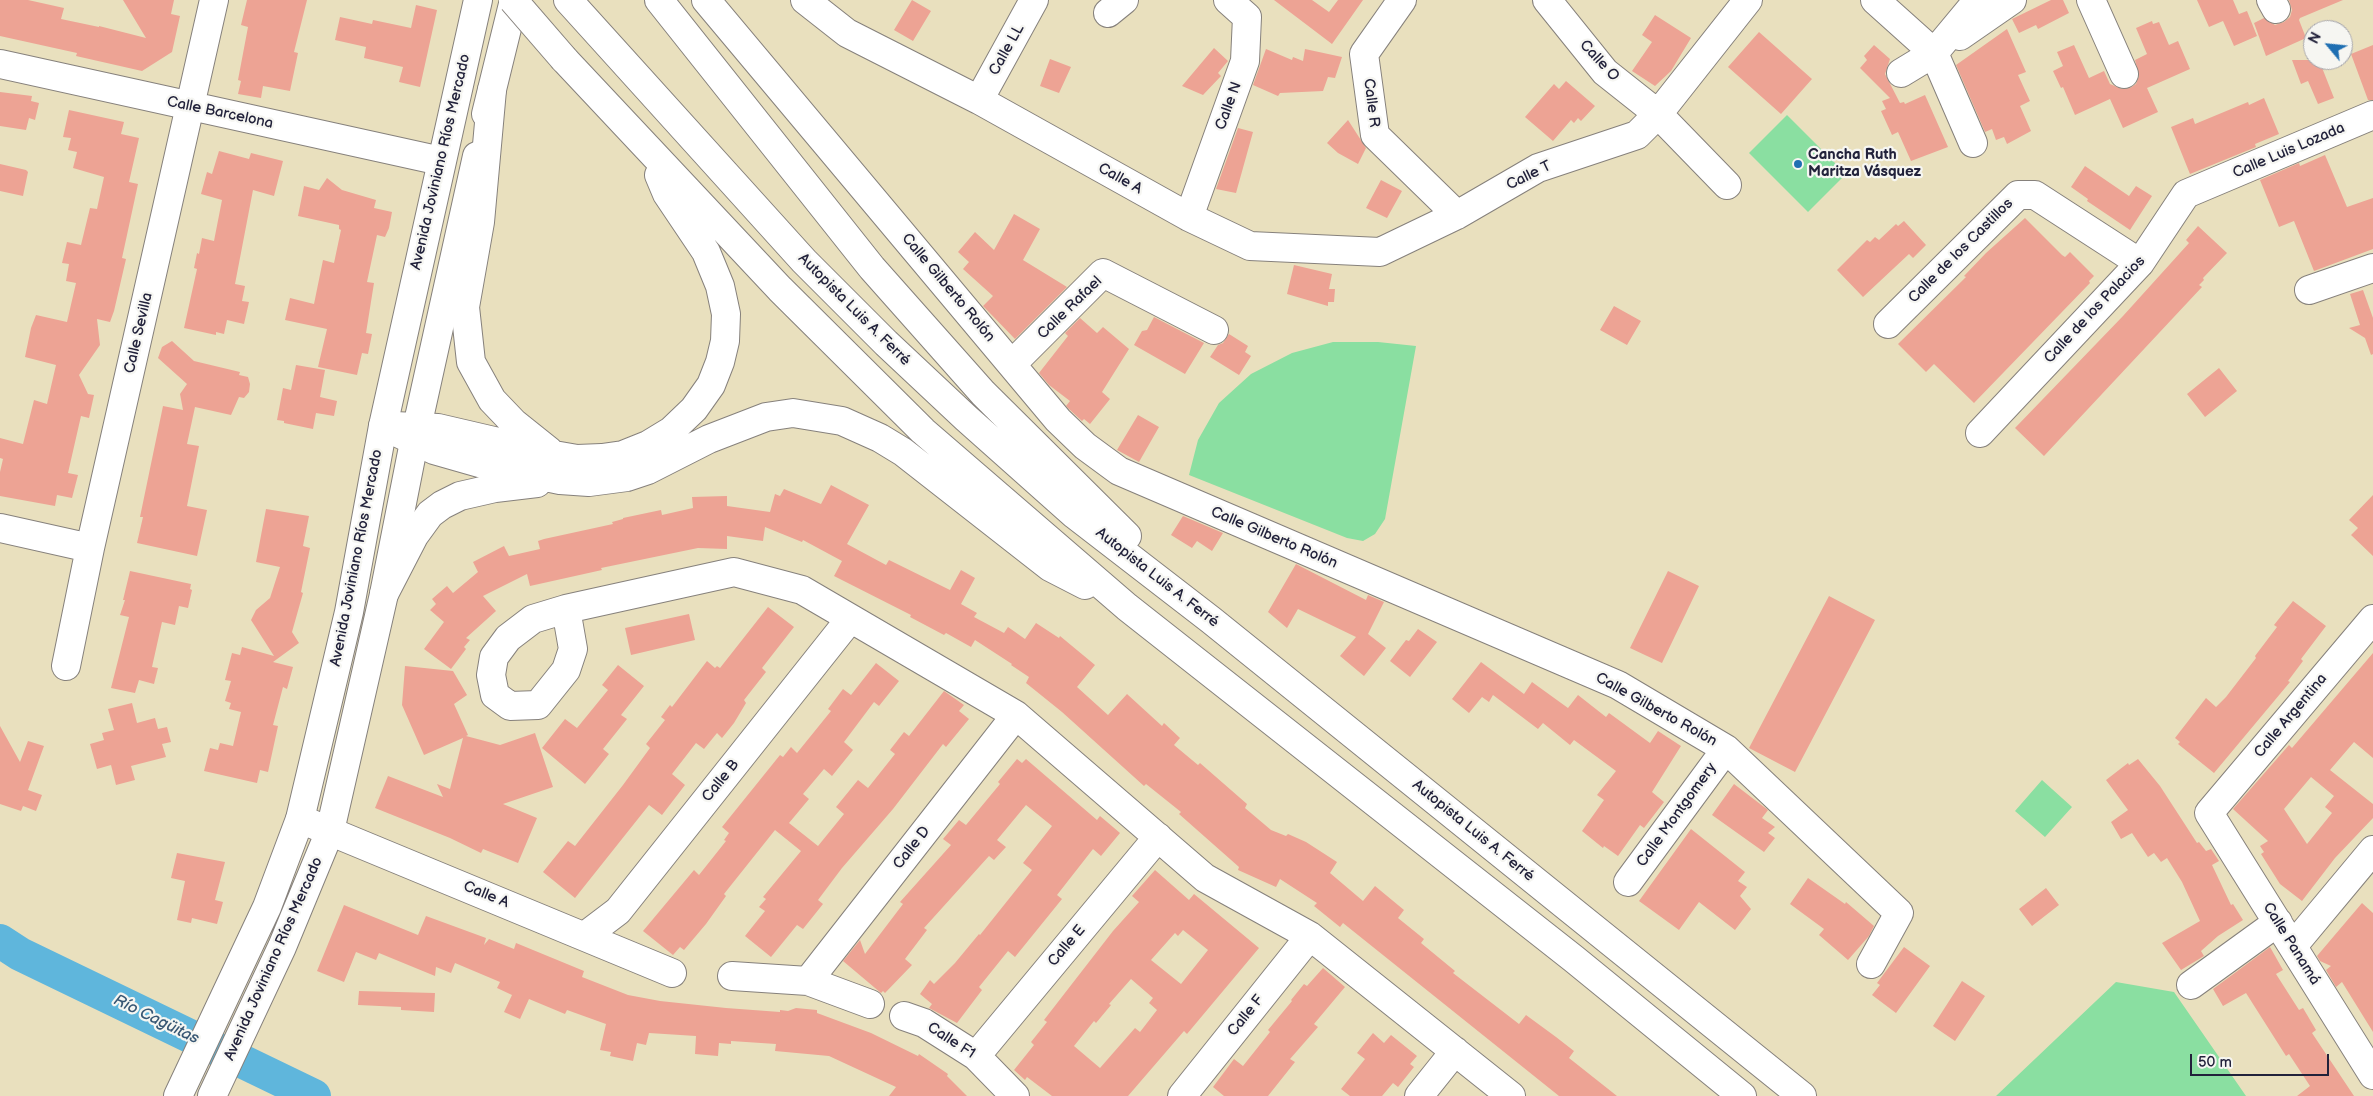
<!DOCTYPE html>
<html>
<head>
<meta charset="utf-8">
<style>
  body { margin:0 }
  #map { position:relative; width:2373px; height:1096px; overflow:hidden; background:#e9e0be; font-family:"Balsamiq Sans",sans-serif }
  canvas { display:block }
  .north { position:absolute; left:2303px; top:20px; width:50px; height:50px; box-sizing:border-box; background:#f6f6f2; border:1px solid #a1a1a9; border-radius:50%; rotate:298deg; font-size:14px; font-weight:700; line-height:20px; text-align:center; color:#22223b }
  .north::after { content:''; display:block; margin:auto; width:18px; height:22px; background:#1f6fb2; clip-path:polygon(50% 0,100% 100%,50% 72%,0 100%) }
  .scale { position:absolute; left:2190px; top:1054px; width:139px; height:22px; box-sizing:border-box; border:2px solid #22223b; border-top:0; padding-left:6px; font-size:15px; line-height:18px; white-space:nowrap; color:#22223b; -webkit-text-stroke:4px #f6f6f2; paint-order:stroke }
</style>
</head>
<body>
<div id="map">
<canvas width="2373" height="1096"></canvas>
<div class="north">N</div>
<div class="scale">50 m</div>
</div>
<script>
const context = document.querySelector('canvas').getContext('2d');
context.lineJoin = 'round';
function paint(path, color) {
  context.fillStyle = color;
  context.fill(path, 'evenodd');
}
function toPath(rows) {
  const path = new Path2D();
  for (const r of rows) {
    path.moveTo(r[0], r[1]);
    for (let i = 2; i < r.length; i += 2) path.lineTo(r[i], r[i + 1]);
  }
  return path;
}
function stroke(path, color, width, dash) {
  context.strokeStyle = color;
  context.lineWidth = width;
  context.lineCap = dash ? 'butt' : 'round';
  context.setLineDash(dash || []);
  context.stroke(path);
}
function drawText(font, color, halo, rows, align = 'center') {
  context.font = font + ' "Balsamiq Sans",sans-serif';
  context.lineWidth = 4.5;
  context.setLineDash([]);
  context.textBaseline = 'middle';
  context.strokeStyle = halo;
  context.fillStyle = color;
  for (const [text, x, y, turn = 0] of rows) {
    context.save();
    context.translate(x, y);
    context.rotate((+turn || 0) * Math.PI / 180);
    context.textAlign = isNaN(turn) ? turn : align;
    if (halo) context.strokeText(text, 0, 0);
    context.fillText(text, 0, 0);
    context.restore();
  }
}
paint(toPath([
  [1787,115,1846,174,1808,212,1749,153],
  [1333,342,1378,342,1416,346,1385,519,1375,534,1363,541,1347,538,1189,475,1198,440,1219,403,1251,374,1292,353],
  [2042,780,2072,807,2045,837,2015,811],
  [2116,982,2174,992,2246,1096,1996,1096]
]), '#8adfa1');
stroke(toPath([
  [0,941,20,954,314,1096]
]), '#5fb6dc', 34);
paint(toPath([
  [0,0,28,0,64,8,61,19,99,27,99,26,146,38,123,0,174,0,171,14,180,16,172,52,142,71,76,56,77,53,0,36],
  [247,0,307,0,294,52,298,53,290,91,263,86,261,98,238,94,241,81,238,80,248,27,241,25],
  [912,0,931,11,913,41,894,30],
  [1274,0,1312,0,1329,12,1338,0,1363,0,1332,44],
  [2051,0,2063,0,2069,13,2038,29,2036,25,2019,33,2012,19],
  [2197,0,2233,0,2239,14,2247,11,2257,36,2234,46,2223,21,2209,27],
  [2289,0,2343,0,2300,18,2299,20,2306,38,2266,56,2254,23,2264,18,2275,25,2284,22,2290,17,2292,10],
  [416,5,437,10,420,87,399,82,403,67,364,58,366,47,335,40,340,17,372,24,373,20,411,28],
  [1655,15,1691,38,1671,71,1655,86,1632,71,1652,42,1642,35],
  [2152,21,2153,24,2159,22,2169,45,2178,41,2190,69,2147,88,2158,112,2123,128,2110,99,2075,115,2063,87,2061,88,2053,71,2063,66,2057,52,2074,45,2089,78,2104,71,2110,84,2122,89,2130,88,2136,84,2139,76,2135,60,2147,54,2136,28],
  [2007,29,2026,72,2018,75,2030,101,2020,106,2031,131,2007,144,2004,137,1996,140,1992,129,1985,132,1956,65],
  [1759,32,1812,79,1781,114,1728,67],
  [1874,45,1890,59,1885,74,1900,103,1904,102,1905,104,1925,95,1948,147,1911,161,1898,132,1892,135,1881,111,1886,109,1882,101,1890,98,1860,68,1867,60,1864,56],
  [2373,45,2373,100,2368,100,2351,54],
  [1214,48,1228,61,1218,73,1221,76,1203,95,1182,86],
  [1266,49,1292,60,1293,57,1303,61,1305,49,1342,57,1335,78,1328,77,1323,91,1280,93,1278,96,1253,85],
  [1050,59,1071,67,1059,93,1040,86],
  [2292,60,2319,60,2334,98,2318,104,2308,81,2301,84],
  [1566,81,1595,106,1581,121,1578,118,1574,123,1571,120,1553,141,1525,117,1554,84,1559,89],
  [0,92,32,96,31,101,39,103,35,120,29,118,26,130,0,126],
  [2264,98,2279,134,2255,144,2256,147,2190,174,2171,127,2193,118,2195,124,2248,102,2249,105],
  [69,110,124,122,121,134,139,138,129,182,138,184,122,258,126,259,114,311,110,322,97,319,100,345,79,375,88,394,94,395,89,418,81,416,68,473,78,475,72,498,57,495,55,506,0,496,0,472,3,459,0,458,0,438,23,444,34,400,47,404,56,365,25,357,31,328,36,315,67,322,76,283,66,281,69,264,62,263,67,242,81,245,90,208,97,209,104,177,73,168,77,152,68,150,71,138,63,137],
  [1348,120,1366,148,1358,164,1338,153,1327,143],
  [1238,128,1253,132,1236,193,1216,189],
  [219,151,249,159,251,153,283,161,274,196,253,190,235,284,245,286,242,301,249,302,244,324,227,320,224,334,216,332,216,335,184,328,197,269,194,268,197,253,199,254,202,238,214,241,222,200,201,194,207,172,212,174],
  [2325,155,2347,207,2373,198,2373,249,2314,271,2294,221,2279,227,2260,180,2299,163,2300,166],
  [0,164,26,170,28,172,23,196,0,191],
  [2085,166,2129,196,2136,186,2152,196,2130,230,2087,201,2088,199,2071,187],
  [327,178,342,190,376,200,374,208,392,212,389,228,385,237,377,235,367,282,374,283,366,333,372,334,368,354,362,353,357,375,318,367,327,329,285,320,290,298,314,304,323,260,334,263,341,230,339,229,339,225,298,216,304,186,319,190],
  [1381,180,1402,191,1387,218,1366,208],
  [1014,214,1040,229,1023,260,1067,287,1015,339,983,306,993,296,963,269,969,262,958,252,975,232,994,250],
  [2025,218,2062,255,2065,257,2070,252,2094,276,2089,281,2090,283,1974,403,1934,364,1926,372,1898,344,1966,277,1964,276,1986,253],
  [1904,221,1926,245,1913,258,1909,254,1863,297,1837,270,1867,240,1870,242,1875,237,1879,240,1896,224,1898,226],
  [2198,226,2227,253,2203,278,2204,280,2199,285,2202,287,2044,456,2015,428,2123,316,2189,243,2186,240],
  [1294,265,1332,274,1329,289,1335,289,1334,302,1328,302,1328,306,1287,294],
  [2363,290,2373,318,2373,354,2371,355,2365,338,2349,328,2360,325,2350,294],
  [1614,306,1641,321,1627,345,1600,330],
  [1154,317,1204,343,1185,374,1134,345,1142,331,1147,330],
  [1080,318,1097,333,1103,327,1129,349,1102,392,1110,399,1090,424,1084,419,1082,421,1069,409,1066,406,1070,401,1049,385,1039,373,1068,336,1065,333],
  [1229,334,1248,346,1245,352,1251,356,1239,375,1210,357,1218,345,1223,343],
  [172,341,194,361,240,372,239,375,248,377,250,384,249,392,244,398,239,397,231,415,195,407,187,444,199,446,187,506,207,510,197,556,137,543,143,517,140,517,163,406,183,410,180,394,187,384,158,358,162,347],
  [296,365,325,370,320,397,337,401,334,416,316,413,313,429,284,423,284,421,277,420,283,388,291,390],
  [2219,368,2237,391,2205,417,2187,394],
  [1138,415,1159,427,1139,462,1117,450],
  [831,485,869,505,847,544,886,565,889,560,950,590,961,570,975,578,961,604,977,613,974,617,1004,633,1008,627,1025,639,1036,623,1059,638,1060,636,1095,665,1077,687,1108,715,1127,694,1162,726,1164,723,1180,738,1174,745,1198,765,1200,763,1247,804,1245,808,1271,830,1286,836,1288,834,1306,842,1337,862,1330,873,1363,901,1375,886,1404,910,1398,918,1424,939,1421,943,1455,971,1453,973,1519,1024,1526,1015,1556,1037,1574,1051,1569,1058,1617,1096,1559,1096,1343,923,1340,927,1314,906,1317,903,1280,879,1276,887,1238,870,1239,867,1179,814,1181,812,1146,784,1144,786,1062,712,1026,683,1029,677,1011,665,1012,664,975,640,971,647,946,633,944,635,910,617,911,615,834,576,842,561,803,540,802,542,765,527,763,541,727,536,727,549,698,548,601,568,602,570,530,586,527,574,483,596,496,611,466,638,470,640,464,647,466,649,451,669,424,649,444,622,430,610,436,604,432,599,447,586,453,593,478,572,473,562,504,546,509,556,540,549,538,541,544,539,613,524,612,522,623,519,623,518,661,510,662,515,693,508,692,497,727,496,727,506,770,512,775,494,780,496,784,489,821,504],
  [2373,495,2373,556,2351,535,2358,528,2349,520],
  [266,509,309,516,303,546,310,548,301,592,303,593,292,632,299,643,273,662,293,667,287,689,283,687,273,725,278,726,268,772,260,770,257,783,204,771,210,748,218,750,220,743,233,746,241,712,229,709,231,703,225,701,231,681,225,680,232,653,240,655,242,647,274,656,251,620,256,610,270,598,280,567,256,562],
  [1183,516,1223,533,1212,551,1197,541,1192,548,1171,535],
  [1296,564,1366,600,1368,595,1384,602,1368,634,1386,648,1364,676,1340,656,1356,637,1298,609,1287,628,1268,612],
  [130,571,191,584,190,589,192,590,188,608,179,606,175,625,162,622,152,667,158,668,154,684,139,680,135,693,111,688,129,617,120,615,125,600,123,600],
  [1668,571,1699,586,1662,663,1630,648],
  [1829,596,1875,620,1795,772,1749,748],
  [2293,601,2326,626,2301,659,2303,661,2288,681,2290,682,2214,773,2178,744,2180,742,2175,738,2206,698,2216,707,2226,697,2256,658,2255,656,2277,627,2274,625],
  [768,607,794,627,762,668,766,672,744,700,746,703,734,723,722,738,717,733,704,749,696,743,672,774,685,785,662,815,649,805,575,898,543,872,568,841,575,846,623,785,650,748,646,744,665,720,661,717,670,705,672,707,707,661,715,668,717,666,720,668],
  [689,614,695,640,631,655,625,628],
  [1418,629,1437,642,1410,677,1390,661,1406,640,1409,641],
  [2373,653,2373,758,2354,742,2330,770,2373,804,2373,818,2335,858,2302,901,2280,884,2261,854,2264,852,2260,846,2268,841,2233,809,2289,745,2292,748],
  [2311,777,2334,796,2325,807,2332,813,2307,844,2284,809],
  [1481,662,1524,694,1532,682,1568,708,1578,695,1606,717,1609,713,1650,743,1658,731,1681,746,1652,792,1664,802,1644,828,1640,825,1618,856,1604,846,1603,848,1582,831,1604,800,1597,795,1616,771,1574,740,1570,745,1543,723,1538,729,1493,695,1489,702,1482,697,1469,713,1452,699],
  [876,663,899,681,879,706,874,702,844,742,853,750,832,776,824,769,803,794,809,799,789,823,818,846,844,814,836,807,858,780,868,788,895,754,890,750,904,732,909,736,944,691,964,705,959,711,969,719,946,747,943,744,893,809,842,868,818,900,823,904,803,929,797,925,771,957,745,936,765,911,759,907,766,899,763,897,801,851,775,830,724,894,726,896,706,924,684,950,680,947,673,955,643,931,694,870,699,875,726,841,724,840,729,833,722,827,780,755,783,757,791,747,797,753,831,711,828,709,843,689,851,695],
  [618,665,644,686,621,715,627,719,603,749,609,754,585,784,542,748,565,719,577,728,608,690,602,685],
  [405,666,453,671,467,695,454,704,468,735,466,736,500,745,535,733,553,787,503,804,537,818,518,863,483,849,481,853,450,838,375,808,388,776,443,797,437,784,450,789,463,738,424,755,402,705],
  [132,703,137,723,155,718,158,729,167,727,171,742,162,744,166,757,131,766,135,780,116,785,111,765,97,769,90,744,104,740,102,733,114,730,108,709],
  [0,726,20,762,28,741,44,746,28,790,42,795,36,811,23,806,21,811,0,804],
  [1017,759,1022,763,1026,759,1097,820,1100,816,1120,833,1101,856,1093,849,1057,895,1062,899,1015,957,1008,951,979,987,982,990,957,1023,929,1008,932,1004,920,994,930,980,934,984,955,963,979,934,980,935,1032,870,1023,863,1052,826,1026,805,997,840,1006,847,994,860,989,856,924,928,927,930,905,959,912,965,885,993,883,991,881,993,843,961,860,940,865,954,903,904,900,902,951,845,943,839,959,820,966,825,1000,784,998,782],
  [2138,759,2160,786,2197,843,2199,842,2206,851,2211,849,2219,861,2212,865,2231,905,2233,904,2243,920,2218,936,2201,951,2204,956,2181,970,2162,943,2200,921,2182,882,2167,858,2161,862,2154,853,2148,857,2132,833,2121,839,2111,822,2128,810,2106,780,2128,763,2129,765],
  [1734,784,1768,810,1762,818,1775,827,1768,833,1775,838,1764,852,1712,815],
  [1691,829,1745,872,1738,881,1747,887,1740,896,1751,909,1735,930,1699,902,1679,930,1639,901],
  [177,853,225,862,215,900,223,902,217,924,192,918,191,923,177,920,185,881,171,878],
  [1155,870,1189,900,1194,894,1259,948,1187,1034,1184,1031,1128,1096,1052,1096,1027,1077,1025,1080,1014,1070,1034,1045,1031,1042,1047,1022,1044,1020,1113,931,1139,902,1132,896],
  [1183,930,1208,950,1181,984,1151,960,1175,933,1178,936],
  [1131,979,1153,998,1149,1003,1157,1010,1140,1032,1135,1028,1100,1068,1074,1046,1094,1021,1096,1023,1111,1005,1109,1004],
  [1808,878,1845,904,1846,902,1874,926,1869,936,1848,960,1819,935,1824,929,1790,904],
  [2046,888,2059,905,2032,926,2019,909],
  [2362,903,2373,913,2373,1032,2342,982,2336,987,2326,970,2331,966,2320,961,2317,956],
  [344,905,418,935,426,916,486,938,484,945,489,939,514,949,516,943,584,971,582,977,628,995,660,1001,726,1008,780,1012,780,1010,788,1011,796,1008,817,1010,817,1013,871,1033,918,1056,919,1054,948,1074,947,1076,967,1096,889,1096,896,1087,829,1056,775,1051,776,1044,731,1041,731,1044,719,1043,718,1056,695,1054,696,1036,649,1033,646,1045,637,1043,633,1061,610,1056,611,1052,600,1050,606,1024,567,1010,565,1014,529,999,520,1019,504,1012,512,995,497,988,500,982,455,963,451,973,436,967,435,976,379,953,376,960,356,952,344,982,317,971],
  [1904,947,1930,966,1896,1013,1872,995,1880,985,1877,983],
  [2270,947,2283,970,2276,974,2299,1010,2303,1008,2316,1030,2312,1033,2354,1096,2297,1096,2310,1086,2289,1054,2286,1056,2246,993,2223,1006,2213,989],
  [1323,968,1345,987,1314,1024,1318,1027,1290,1059,1295,1062,1268,1096,1224,1096,1213,1087,1234,1059,1243,1066,1270,1032,1268,1030,1292,1001,1291,1000,1304,984,1307,986],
  [1962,981,1985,996,1955,1041,1933,1026],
  [359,991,435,993,434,1012,401,1010,401,1007,358,1005],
  [1373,1033,1384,1043,1391,1035,1417,1056,1410,1064,1414,1067,1398,1087,1393,1083,1382,1096,1350,1096,1341,1089,1365,1059,1357,1053]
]), '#eda394');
const minor = toPath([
  [706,0,1058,420,1085,446,1119,471,1618,685,1726,749,1899,913,1871,964],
  [805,0,847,33,979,100,1189,217,1250,246,1380,252,1457,215,1538,168,1637,135,1658,114,1748,0],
  [1402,0,1364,54,1375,135,1457,215],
  [1547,0,1605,72,1658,114,1727,185],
  [1875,0,1934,53,1973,143],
  [2091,0,2124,74],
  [2271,0,2276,9],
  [1108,13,1124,0],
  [1960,36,2012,0],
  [0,64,441,161],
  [1901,73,1934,53,1978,0],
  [979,100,1034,0],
  [1189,217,1245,61,1247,17,1228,0],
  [2309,290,2373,268],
  [1888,324,2018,195,2035,195,2140,263],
  [1012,364,1103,273,1214,330],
  [1980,433,2140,263,2186,194,2373,115],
  [0,528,90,548],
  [566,609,734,572,802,590,1016,715,1205,878,1310,936,1511,1096],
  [566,609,573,649,566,670,538,705,510,706,495,695,491,675,494,657,508,638,533,619,566,609],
  [2373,619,2209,813,2373,1075],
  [66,666,90,548,214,0],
  [300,819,672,973],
  [1628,882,1726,749],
  [585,936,618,911,850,619],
  [2293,946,2373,850],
  [732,976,808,981,870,1004],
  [808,981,1016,715],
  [2191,985,2278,922],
  [904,1016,924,1023,976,1056,1015,1096],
  [976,1056,1158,837],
  [1182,1096,1310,936],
  [1419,1096,1455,1051]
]);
const major = toPath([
  [486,114,514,0],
  [178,1096,267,907,300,819,349,612,383,426,478,0],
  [212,1096,282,947,330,831,384,594,417,427,477,156]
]);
const highway = toPath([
  [568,0,804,261,886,343,966,418,1075,515,1211,620,1802,1096],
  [659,0,872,268,983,393,1127,536],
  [564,59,780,289,923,431,1127,607,1574,959,1742,1096],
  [492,90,480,222,465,307,471,362,492,400,514,423,549,451],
  [383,426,434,450,483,464,560,480,589,482,627,477,648,470,709,439,766,417,793,413,842,421,880,438,903,452,1050,567,1085,585],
  [394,426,438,428,554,455,577,459,602,458,623,455,648,445,671,431,694,409,711,385,720,362,725,341,726,314,720,286,706,252,667,194,659,175],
  [384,594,414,536,430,514,442,505,460,496,495,488,537,483]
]);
stroke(minor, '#86817c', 30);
stroke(major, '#86817c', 30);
stroke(highway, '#86817c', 30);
stroke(minor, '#fff', 28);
stroke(major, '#fff', 28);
stroke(highway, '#fff', 28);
const highwayBridge = toPath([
  [513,0,564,59]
]);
stroke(highwayBridge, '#86817c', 30, []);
stroke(highwayBridge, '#fff', 28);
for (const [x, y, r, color] of [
  [1798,164,5,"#1f6fb2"]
]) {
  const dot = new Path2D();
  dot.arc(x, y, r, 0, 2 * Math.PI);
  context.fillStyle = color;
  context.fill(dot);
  stroke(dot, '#f6f6f2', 2);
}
drawText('15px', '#22223b', '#f6f6f2', [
  ["Calle LL",1007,50,-61],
  ["Calle O",1599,61,47],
  ["Calle R",1371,103,83],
  ["Calle N",1229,106,-70],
  ["Calle Barcelona",220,113,12],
  ["Calle Luis Lozada",2289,151,-23],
  ["Avenida Joviniano Ríos Mercado",441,162,-77],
  ["Calle T",1529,176,-26],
  ["Calle A",1120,179,29],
  ["Calle de los Castillos",1961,251,-45],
  ["Calle Gilberto Rolón",948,288,50],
  ["Calle Rafael",1070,308,-44],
  ["Autopista Luis A. Ferré",854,310,45],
  ["Calle de los Palacios",2095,310,-47],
  ["Calle Sevilla",139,333,-77],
  ["Calle Gilberto Rolón",1274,538,23],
  ["Avenida Joviniano Ríos Mercado",357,558,-79],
  ["Autopista Luis A. Ferré",1157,578,38],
  ["Calle Gilberto Rolón",1656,710,29],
  ["Calle Argentina",2291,716,-50],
  ["Calle B",721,781,-51],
  ["Calle Montgomery",1677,815,-54],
  ["Autopista Luis A. Ferré",1473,831,39],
  ["Calle D",912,848,-52],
  ["Calle A",486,895,22],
  ["Calle Panamá",2291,944,58],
  ["Calle E",1067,946,-50],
  ["Avenida Joviniano Ríos Mercado",274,959,-66],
  ["Calle F",1246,1016,-51],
  ["Calle F1",951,1041,33]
]);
drawText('bold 15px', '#22223b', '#f6f6f2', [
  ["Cancha Ruth",1808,155],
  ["Maritza Vásquez",1808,172]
], 'left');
drawText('italic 16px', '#375673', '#f6f6f2', [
  ["Río Cagüitas",156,1020,26]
]);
</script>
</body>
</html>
